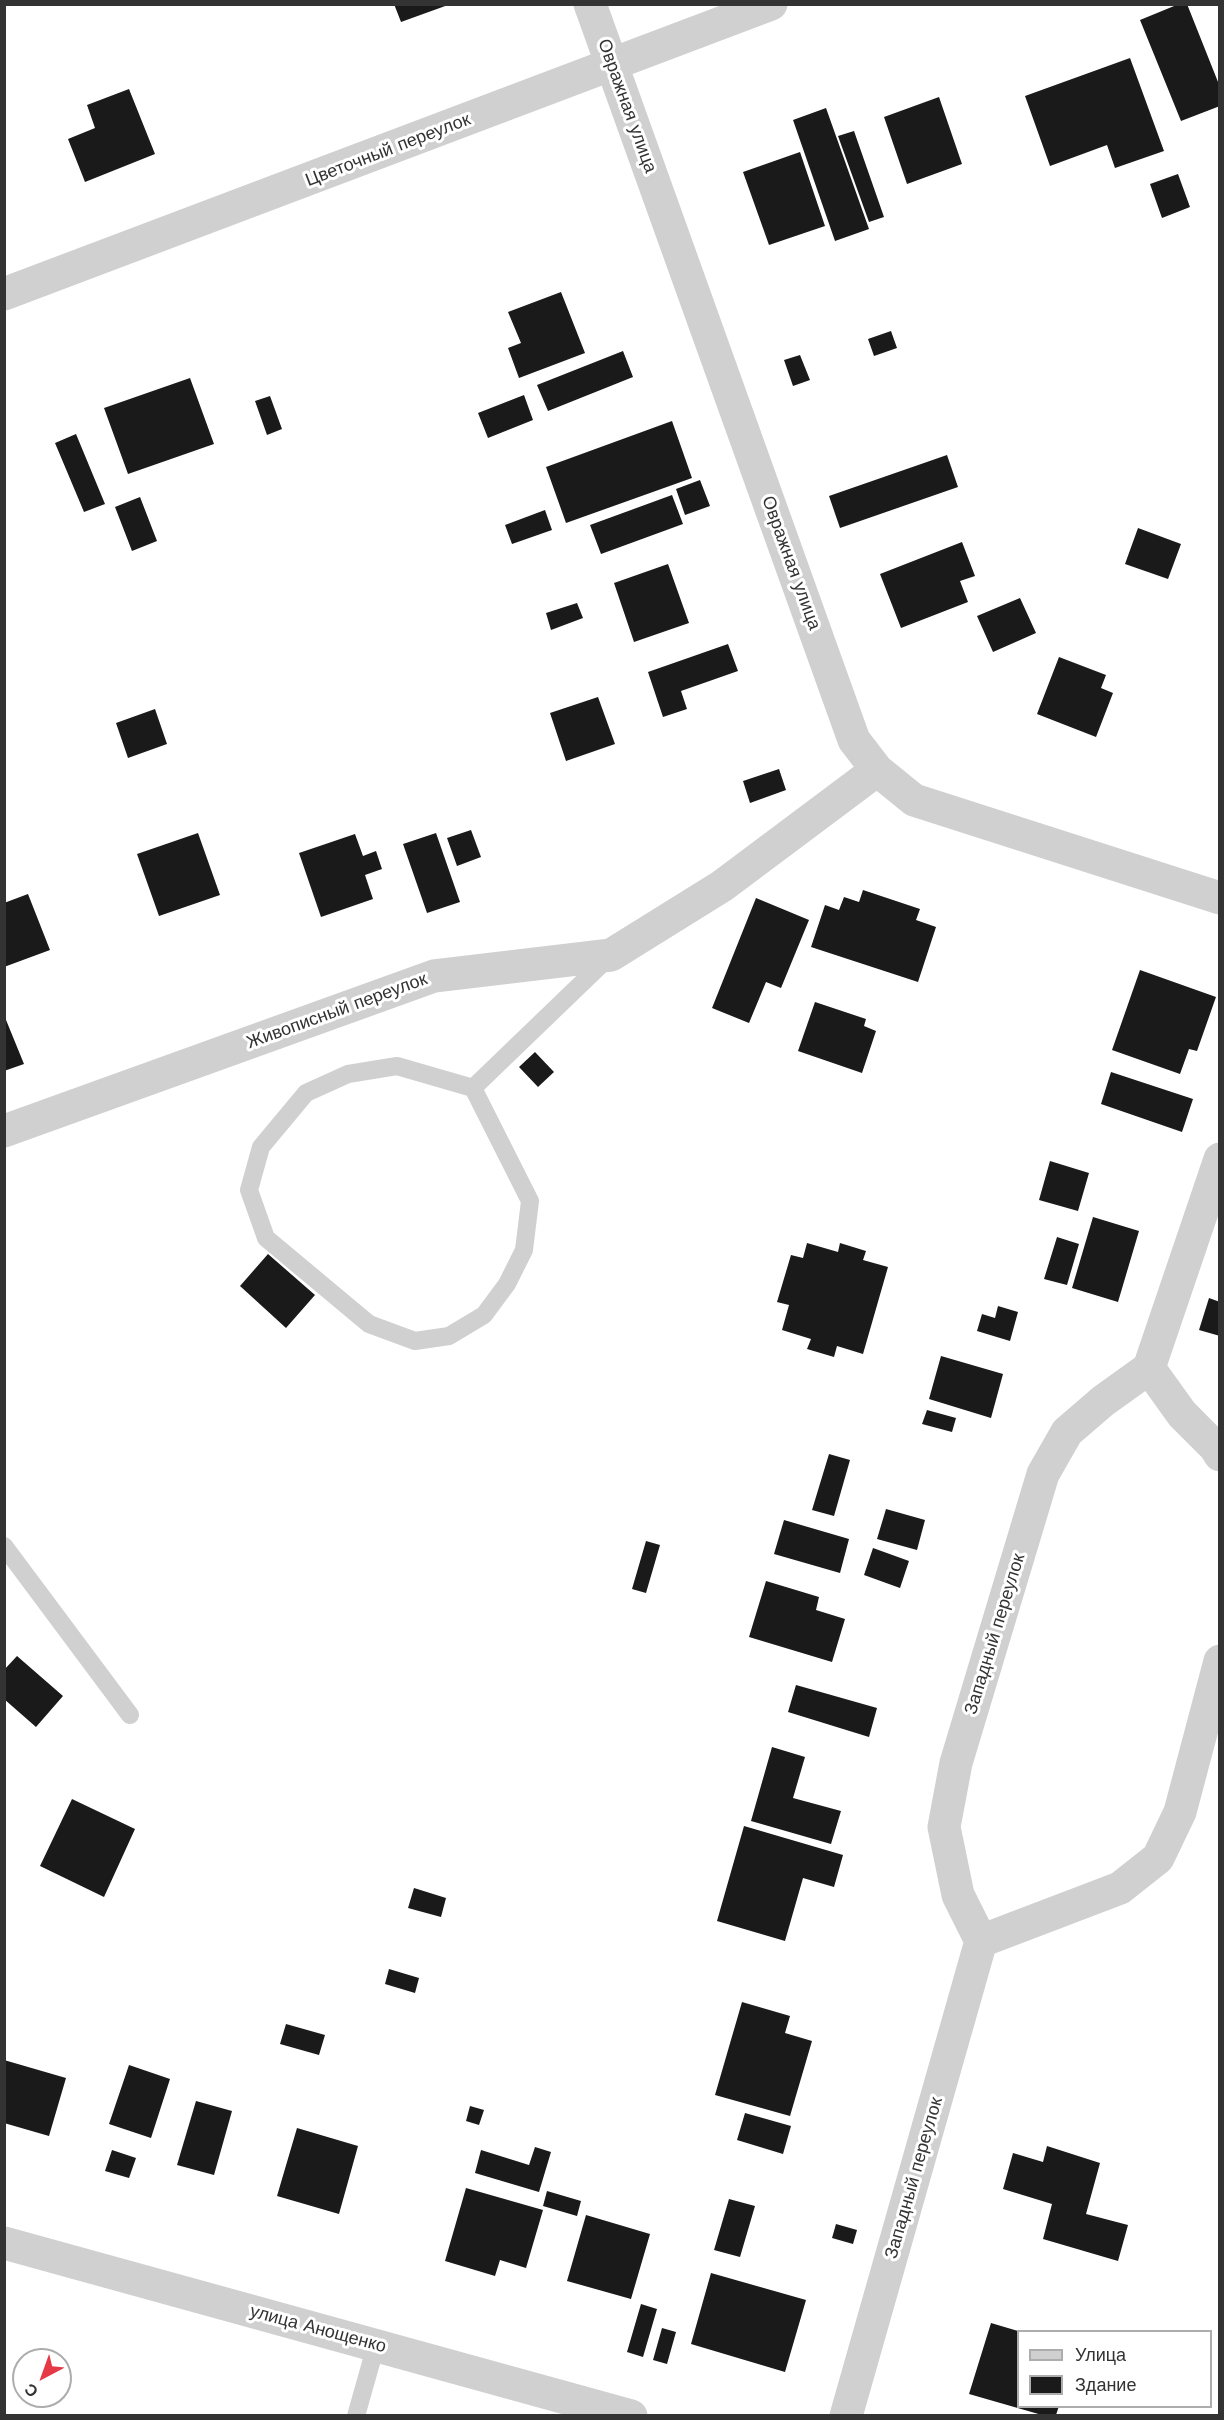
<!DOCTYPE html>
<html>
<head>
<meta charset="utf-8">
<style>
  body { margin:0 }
  #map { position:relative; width:1224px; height:2420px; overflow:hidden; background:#fff; font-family:"Work Sans",sans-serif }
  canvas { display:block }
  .frame { position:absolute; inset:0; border:6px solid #333; pointer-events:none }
  .legend { position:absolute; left:1017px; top:2330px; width:195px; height:78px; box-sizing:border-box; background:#fff; border:2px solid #adadad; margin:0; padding:8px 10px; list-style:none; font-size:18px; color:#333 }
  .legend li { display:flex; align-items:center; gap:12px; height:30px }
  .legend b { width:30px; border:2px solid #adadad }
  .north { position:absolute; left:12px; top:2348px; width:60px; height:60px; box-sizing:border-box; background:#fff; border:2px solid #adadad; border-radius:50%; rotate:221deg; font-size:16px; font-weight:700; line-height:24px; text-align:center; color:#333 }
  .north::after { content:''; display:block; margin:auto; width:21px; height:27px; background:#e63946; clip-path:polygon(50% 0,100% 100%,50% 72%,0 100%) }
</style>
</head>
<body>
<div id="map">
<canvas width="1224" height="2420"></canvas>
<div class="frame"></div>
<ul class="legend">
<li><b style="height:8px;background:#d0d0d0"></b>Улица</li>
<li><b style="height:16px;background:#1a1a1a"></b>Здание</li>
</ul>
<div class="north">С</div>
</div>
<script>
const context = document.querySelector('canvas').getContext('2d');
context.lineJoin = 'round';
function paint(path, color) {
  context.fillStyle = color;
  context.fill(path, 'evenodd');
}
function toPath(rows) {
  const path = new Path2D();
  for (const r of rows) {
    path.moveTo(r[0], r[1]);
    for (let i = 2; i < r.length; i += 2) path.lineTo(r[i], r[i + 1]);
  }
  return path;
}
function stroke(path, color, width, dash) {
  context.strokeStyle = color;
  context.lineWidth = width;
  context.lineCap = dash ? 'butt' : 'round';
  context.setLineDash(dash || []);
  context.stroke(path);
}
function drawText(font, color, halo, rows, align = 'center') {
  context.font = font + ' "Work Sans",sans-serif';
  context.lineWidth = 6;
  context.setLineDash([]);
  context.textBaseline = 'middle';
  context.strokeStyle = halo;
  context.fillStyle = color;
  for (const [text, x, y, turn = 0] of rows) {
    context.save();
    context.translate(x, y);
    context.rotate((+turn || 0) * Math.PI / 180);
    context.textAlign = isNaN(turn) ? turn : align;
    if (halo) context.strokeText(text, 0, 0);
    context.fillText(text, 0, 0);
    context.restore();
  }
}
paint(toPath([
  [394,4,448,4,448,5,401,22],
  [1179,4,1187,4,1220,87,1220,106,1181,121,1140,20],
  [1130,58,1164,151,1115,168,1107,145,1050,166,1025,96],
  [129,89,155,154,85,182,68,139,95,128,87,105],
  [939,97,962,164,907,184,884,117],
  [826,108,869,229,835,241,793,120],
  [854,131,884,217,869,222,838,136],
  [800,152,825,226,769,245,743,172],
  [1178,174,1190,207,1162,218,1150,184],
  [561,292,585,353,519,378,508,348,521,343,508,312],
  [891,331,897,348,874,356,868,339],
  [623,351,633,377,548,411,537,385],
  [800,355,810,380,793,386,784,360],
  [190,378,214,444,128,474,104,408],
  [524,395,533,420,488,438,478,413],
  [270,396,282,429,267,435,255,401],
  [672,421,692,478,566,523,546,467],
  [76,434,105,504,84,512,55,443],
  [947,455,958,487,840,528,829,496],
  [700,480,710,506,685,515,676,489],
  [672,495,683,524,601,554,590,525],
  [140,497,157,541,132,551,115,507],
  [545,510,552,530,512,544,505,525],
  [1138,528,1181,544,1168,579,1125,564],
  [962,542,975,576,960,581,968,602,901,628,880,574],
  [668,564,689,623,634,642,614,583],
  [1020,598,1036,633,993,652,977,616],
  [577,603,583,618,551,630,546,613],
  [728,644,738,671,681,691,687,709,663,717,648,672],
  [1059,657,1106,675,1101,688,1113,693,1096,737,1037,714],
  [598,697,615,744,566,761,550,713],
  [155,709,167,744,128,758,116,723],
  [779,769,786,790,750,803,743,781],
  [471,830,481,857,457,866,447,838],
  [198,833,220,895,159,916,137,854],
  [436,833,460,902,427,913,403,844],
  [355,834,363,856,376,851,382,869,365,875,373,899,321,917,299,853],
  [863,890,920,909,916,920,936,927,918,982,811,947,825,905,839,910,844,897,859,902],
  [28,894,50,950,4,967,4,903],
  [756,898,809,920,781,988,766,982,749,1023,712,1008],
  [1140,970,1216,997,1197,1051,1189,1049,1180,1074,1112,1050],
  [815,1002,866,1019,864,1026,876,1031,862,1073,798,1051],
  [4,1015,24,1064,4,1071],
  [535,1052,554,1072,538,1087,519,1067],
  [1111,1072,1193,1099,1182,1132,1101,1104],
  [1050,1161,1089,1173,1078,1211,1039,1200],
  [1093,1217,1139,1231,1118,1302,1072,1288],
  [1057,1237,1079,1244,1067,1285,1044,1279],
  [807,1243,838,1252,840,1243,866,1251,863,1260,888,1267,863,1354,837,1346,834,1357,807,1349,811,1339,782,1330,789,1305,777,1302,791,1255,803,1258],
  [268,1254,315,1295,286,1328,240,1286],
  [1209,1298,1220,1302,1220,1336,1199,1330],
  [998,1306,1018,1312,1010,1341,977,1331,982,1314,995,1318],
  [941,1356,1003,1374,991,1418,929,1399],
  [927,1410,956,1418,952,1432,922,1424],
  [829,1454,850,1460,834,1516,812,1510],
  [886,1509,925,1520,917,1550,877,1539],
  [784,1520,849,1539,840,1573,774,1554],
  [646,1541,660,1545,646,1593,632,1589],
  [873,1548,909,1561,900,1588,864,1575],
  [766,1581,819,1597,816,1610,845,1619,832,1662,749,1637],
  [17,1656,63,1696,36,1727,4,1699,4,1670],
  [796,1685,877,1708,869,1737,788,1712],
  [772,1747,805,1757,793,1798,841,1811,831,1844,751,1821],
  [72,1799,135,1829,104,1897,40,1866],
  [744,1826,843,1855,834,1887,803,1878,785,1941,717,1921],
  [414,1888,446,1898,441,1917,408,1908],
  [389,1969,419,1978,415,1993,385,1984],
  [742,2002,790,2016,785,2033,812,2041,790,2116,715,2095],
  [286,2024,325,2035,319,2055,280,2044],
  [4,2060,66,2078,49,2136,4,2123],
  [129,2065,170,2079,151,2138,109,2124],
  [196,2101,232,2111,214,2175,177,2165],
  [470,2106,484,2110,479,2125,466,2121],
  [745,2113,791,2126,783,2154,737,2140],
  [297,2128,358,2146,339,2214,277,2196],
  [1047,2146,1100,2163,1086,2214,1128,2225,1118,2261,1043,2239,1052,2204,1003,2189,1013,2153,1043,2162],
  [535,2147,551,2152,539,2192,475,2173,481,2150,529,2165],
  [112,2150,136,2158,129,2178,105,2171],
  [466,2188,543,2210,526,2268,500,2260,495,2276,445,2261],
  [547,2191,581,2201,577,2216,543,2206],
  [729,2199,755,2206,740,2257,714,2250],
  [586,2215,650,2234,631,2299,567,2281],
  [836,2224,857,2230,853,2244,832,2238],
  [711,2273,806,2300,785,2372,691,2344],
  [641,2304,657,2309,643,2357,627,2352],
  [991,2323,1018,2331,1018,2406,1059,2406,1056,2415,1042,2415,969,2394],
  [662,2328,676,2332,667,2364,653,2360]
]), '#1a1a1a');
stroke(toPath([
  [473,1088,530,1201,524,1250,507,1284,484,1315,449,1336,415,1341,369,1324,266,1238,249,1190,261,1147,306,1093,348,1074,397,1066,473,1088,610,956],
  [4,1546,130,1715],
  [356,2416,376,2345]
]), '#d0d0d0', 18);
stroke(toPath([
  [590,4,854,740,877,770,914,800,1220,898],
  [4,294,771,4],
  [4,1131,434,976,611,955,722,886,877,770],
  [1149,1368,1182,1414,1215,1447,1220,1455],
  [981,1941,1120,1888,1158,1858,1180,1812,1220,1661],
  [4,2243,631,2416],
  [846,2416,981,1941,958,1895,944,1827,956,1763,1043,1474,1067,1432,1103,1401,1149,1368,1220,1159]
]), '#d0d0d0', 33);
drawText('18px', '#333', '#fff', [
  ["Овражная улица",627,106,70],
  ["Цветочный переулок",388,150,-21],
  ["Овражная улица",791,563,70],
  ["Живописный переулок",337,1011,-20],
  ["Западный переулок",995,1634,-73],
  ["Западный переулок",914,2178,-74],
  ["улица Анощенко",318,2329,15]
]);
</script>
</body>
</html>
